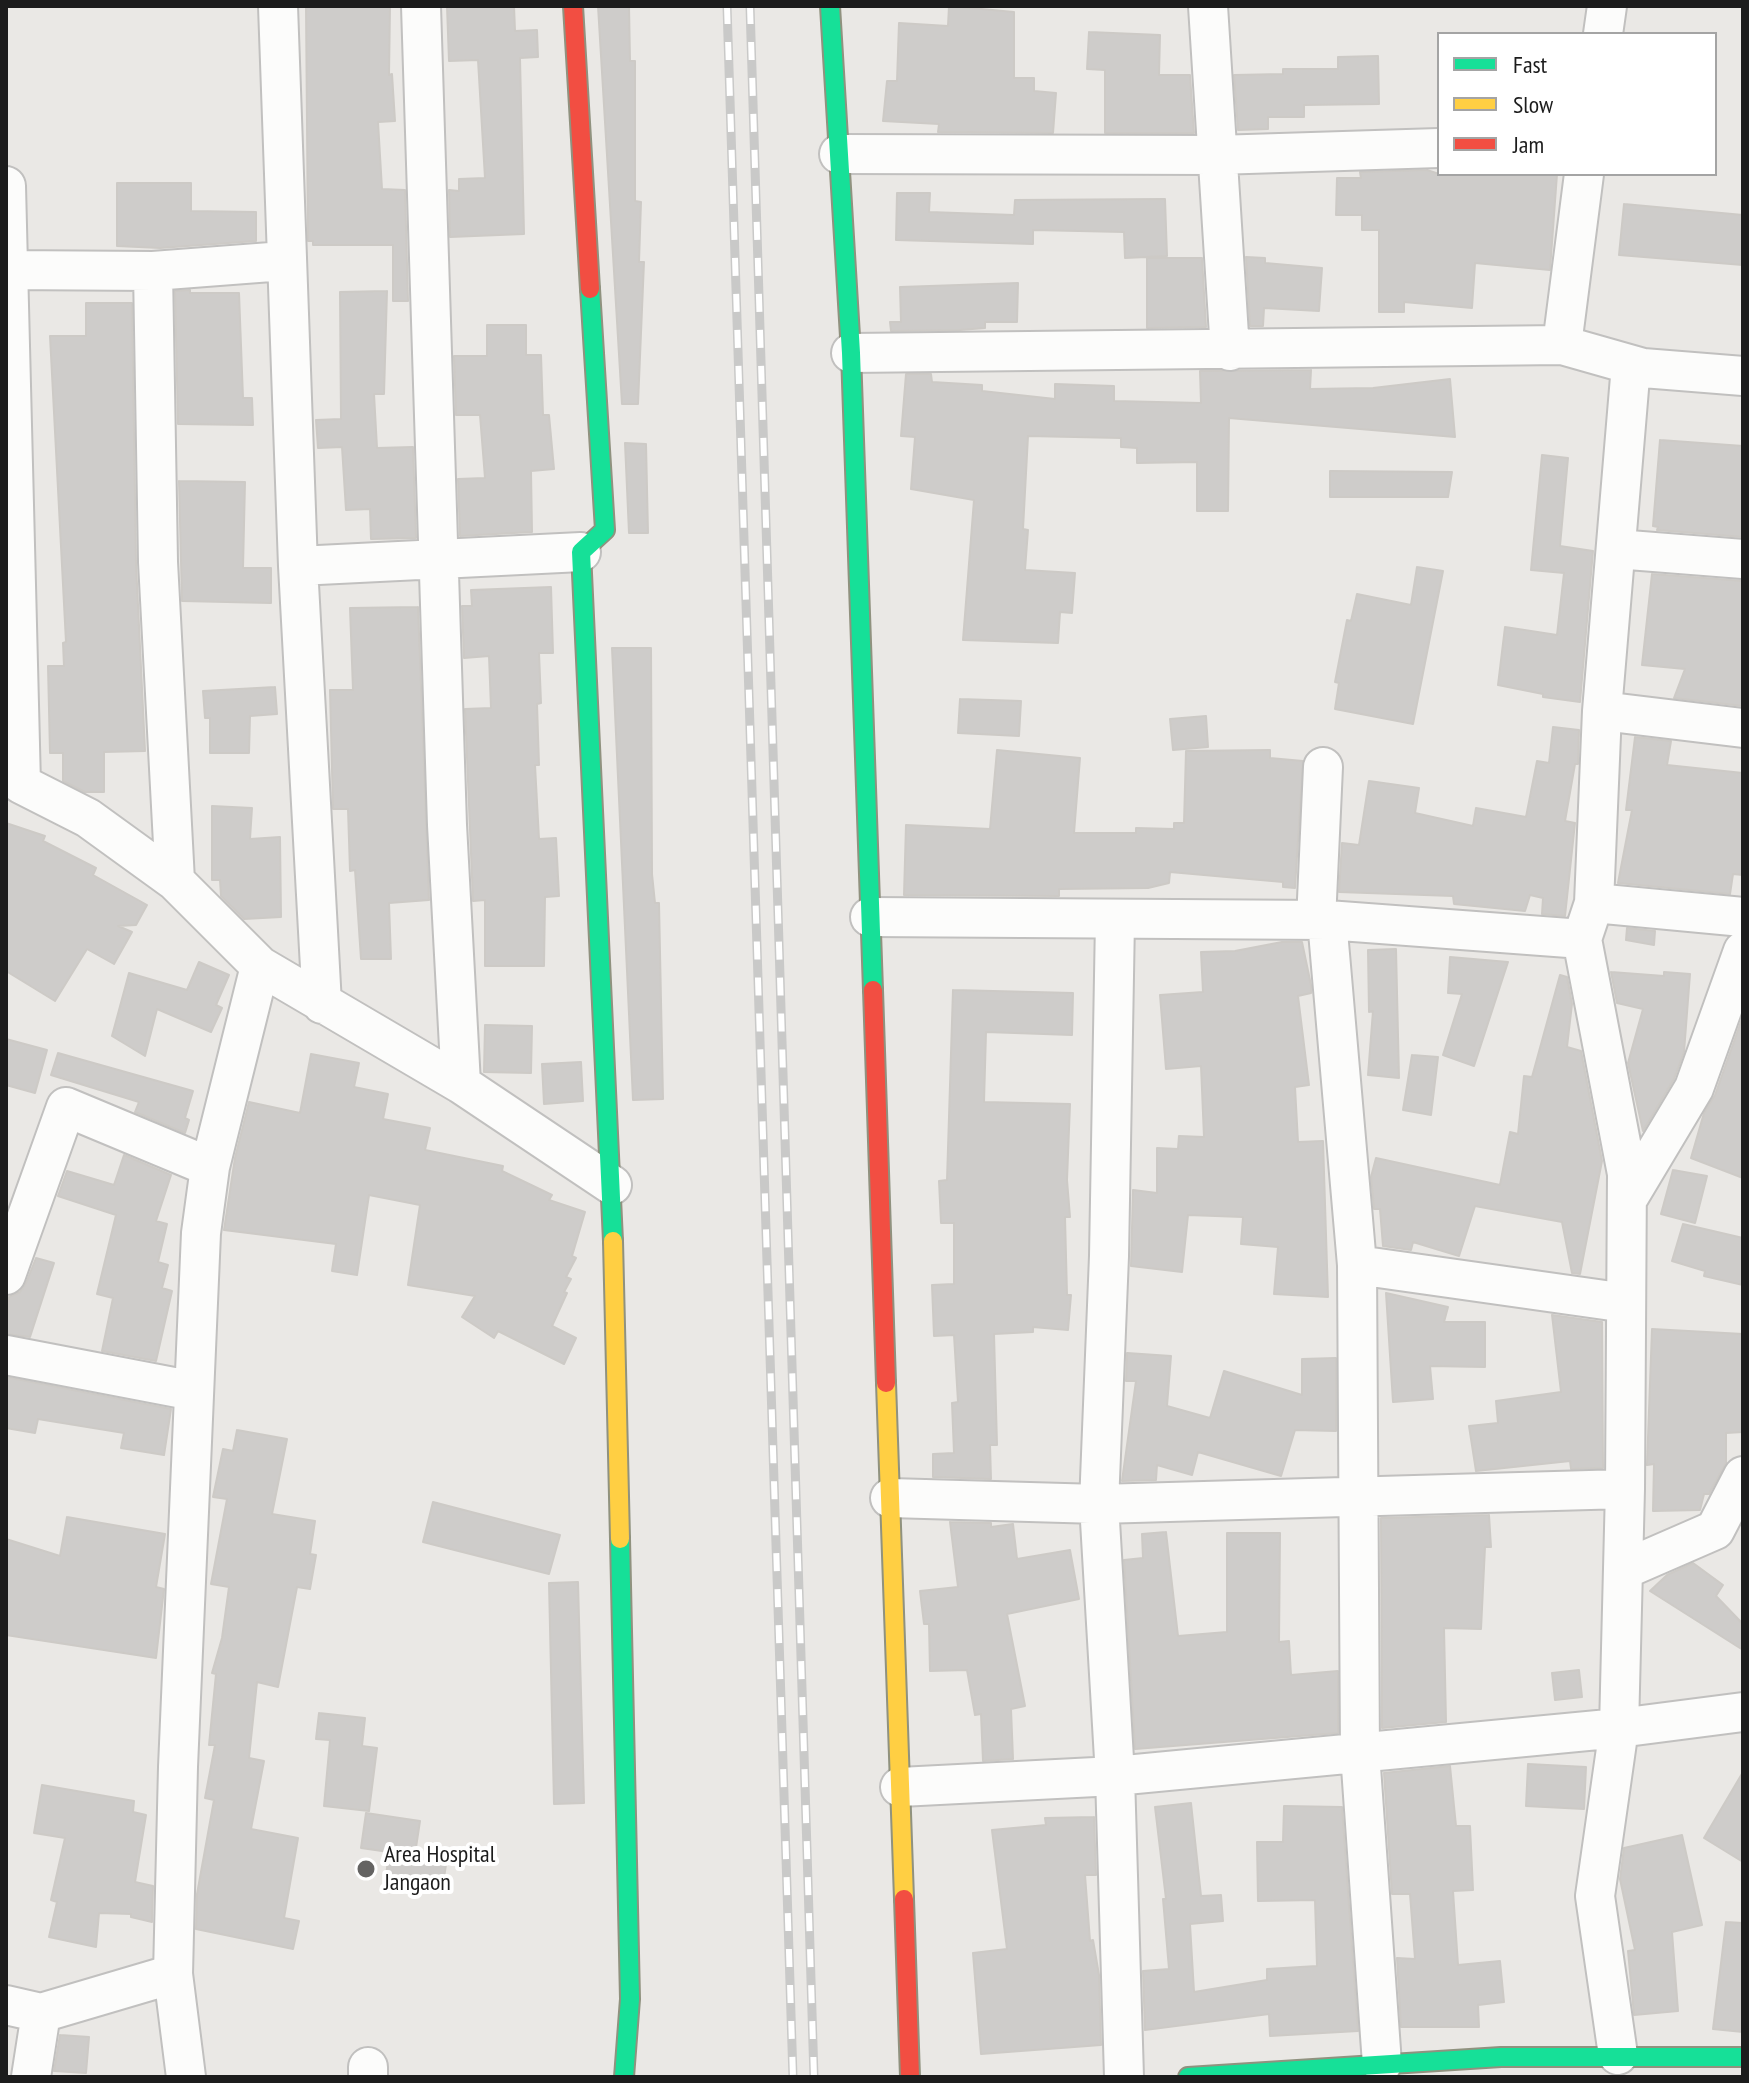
<!DOCTYPE html>
<html>
<head>
<meta charset="utf-8">
<style>
  body { margin:0 }
  #map { position:relative; width:1749px; height:2083px; overflow:hidden; background:#eae8e5; font-family:"PT Sans Narrow",sans-serif }
  canvas { display:block }
  .frame { position:absolute; inset:0; border:8px solid #1c1c1c; pointer-events:none }
  .legend { position:absolute; left:1437px; top:32px; width:280px; height:144px; box-sizing:border-box; background:#fff; border:2px solid #a4a4a4; margin:0; padding:10px 14px; list-style:none; font-size:24px; color:#1c1c1c }
  .legend li { display:flex; align-items:center; gap:16px; height:40px }
  .legend b { width:40px; border:2px solid #a4a4a4 }
</style>
</head>
<body>
<div id="map">
<canvas width="1749" height="2083"></canvas>
<div class="frame"></div>
<ul class="legend">
<li><b style="height:10px;background:#16e098"></b>Fast</li>
<li><b style="height:10px;background:#ffcf43"></b>Slow</li>
<li><b style="height:10px;background:#f24e42"></b>Jam</li>
</ul>
</div>
<script>
const context = document.querySelector('canvas').getContext('2d');
context.lineJoin = 'round';
function paint(path, color) {
  context.fillStyle = color;
  context.fill(path, 'evenodd');
}
function toPath(rows) {
  const path = new Path2D();
  for (const r of rows) {
    path.moveTo(r[0], r[1]);
    for (let i = 2; i < r.length; i += 2) path.lineTo(r[i], r[i + 1]);
  }
  return path;
}
function stroke(path, color, width, dash) {
  context.strokeStyle = color;
  context.lineWidth = width;
  context.lineCap = dash ? 'butt' : 'round';
  context.setLineDash(dash || []);
  context.stroke(path);
}
function drawText(font, color, halo, rows, align = 'center') {
  context.font = font + ' "PT Sans Narrow",sans-serif';
  context.lineWidth = 8;
  context.setLineDash([]);
  context.textBaseline = 'middle';
  context.strokeStyle = halo;
  context.fillStyle = color;
  for (const [text, x, y, turn = 0] of rows) {
    context.save();
    context.translate(x, y);
    context.rotate((+turn || 0) * Math.PI / 180);
    context.textAlign = isNaN(turn) ? turn : align;
    if (halo) context.strokeText(text, 0, 0);
    context.fillText(text, 0, 0);
    context.restore();
  }
}
const building = toPath([
  [306,6,390,6,389,75,392,74,395,121,378,122,382,189,405,190,408,301,393,301,393,245,313,245,313,241,308,241,306,6],
  [447,6,514,6,515,31,537,30,538,57,520,58,524,234,450,237,449,190,459,191,459,179,485,178,478,60,449,61,447,6],
  [598,6,629,6,630,61,635,61,635,201,641,202,639,262,644,262,638,404,622,404,598,6],
  [949,6,1014,12,1014,78,1034,78,1034,91,1056,93,1053,133,938,132,939,124,883,121,887,81,897,81,899,23,948,26,949,6],
  [1089,32,1160,35,1159,75,1190,75,1194,133,1105,133,1105,70,1087,69,1089,32],
  [1378,56,1379,104,1304,105,1304,117,1268,117,1268,129,1238,130,1234,75,1283,74,1283,69,1338,69,1338,57,1378,56],
  [1427,170,1439,174,1557,174,1550,270,1475,263,1472,308,1404,302,1404,312,1379,312,1379,230,1362,230,1362,215,1336,215,1337,178,1361,178,1360,172,1427,170],
  [117,183,191,183,191,211,256,212,256,241,160,248,117,246,117,183],
  [897,193,930,193,929,212,1014,215,1015,200,1165,199,1167,256,1125,258,1124,232,1033,230,1033,244,896,240,897,193],
  [1624,204,1743,215,1743,265,1619,255,1624,204],
  [1246,257,1265,258,1265,263,1322,268,1319,311,1264,308,1263,326,1250,326,1246,257],
  [1147,258,1202,258,1206,327,1147,328,1147,258],
  [1018,283,1017,322,985,322,985,328,960,330,891,331,890,322,901,322,900,287,1018,283],
  [190,290,190,293,239,293,243,398,252,398,253,425,178,424,175,291,190,290],
  [387,291,384,394,374,394,377,448,413,447,416,538,371,539,370,509,346,510,342,447,318,448,316,420,341,419,340,292,387,291],
  [86,303,132,303,136,563,145,751,104,752,104,792,85,792,63,781,63,753,50,753,48,666,64,666,63,643,66,642,50,336,86,336,86,303],
  [487,325,526,325,526,355,541,355,543,415,549,415,554,469,531,471,532,532,460,536,458,479,485,478,480,415,456,415,454,356,487,356,487,325],
  [1311,370,1310,389,1373,388,1450,379,1455,437,1229,418,1228,511,1197,511,1197,462,1137,463,1137,448,1121,447,1121,438,1028,436,1023,529,1028,530,1025,570,1075,573,1072,613,1060,612,1058,643,963,640,974,500,911,489,915,437,901,436,906,374,931,374,932,382,982,385,982,391,1055,399,1055,384,1114,386,1114,401,1201,403,1200,371,1311,370],
  [1660,440,1743,446,1743,537,1657,530,1658,527,1653,526,1660,440],
  [625,443,646,444,648,533,629,533,625,443],
  [1542,455,1568,458,1560,546,1593,551,1580,702,1543,697,1543,694,1498,685,1505,627,1557,635,1564,573,1531,570,1542,455],
  [1330,471,1452,472,1448,497,1330,497,1330,471],
  [179,481,245,482,243,568,271,568,271,603,182,601,179,481],
  [1417,567,1443,571,1413,724,1335,709,1339,683,1335,682,1347,620,1351,621,1357,594,1411,605,1417,567],
  [1652,574,1743,581,1743,706,1674,698,1685,669,1642,665,1652,574],
  [551,587,553,653,539,653,541,703,537,704,539,765,535,765,539,839,556,838,559,896,545,897,544,966,485,966,485,900,473,901,465,709,491,708,489,656,464,658,462,606,472,606,471,590,551,587],
  [418,607,429,900,389,903,391,959,361,959,355,870,350,871,348,809,333,809,330,690,353,690,350,608,418,607],
  [612,648,651,648,652,874,655,903,659,903,663,1099,633,1100,612,648],
  [275,687,277,714,250,716,249,753,210,753,210,718,205,718,203,691,275,687],
  [960,699,1021,701,1019,736,958,733,960,699],
  [1206,716,1208,747,1173,750,1170,719,1206,716],
  [1553,727,1579,730,1578,764,1575,764,1565,821,1575,823,1565,916,1542,914,1543,898,1530,895,1525,911,1454,904,1453,896,1339,892,1342,843,1359,845,1369,781,1419,788,1415,813,1473,826,1476,808,1526,817,1537,761,1549,763,1553,727],
  [1635,737,1671,741,1667,765,1743,773,1743,875,1733,874,1730,894,1618,883,1632,810,1626,810,1635,737],
  [997,750,1080,758,1074,833,1136,833,1136,828,1174,829,1174,823,1184,823,1186,751,1270,750,1270,758,1303,761,1295,888,1283,887,1283,882,1170,872,1169,883,1148,888,1059,889,1059,896,904,895,906,825,990,829,997,750],
  [212,806,252,808,250,839,280,837,281,917,244,919,221,896,220,880,212,880,212,806],
  [6,823,45,836,43,841,96,868,93,875,147,905,136,925,118,926,132,932,114,964,87,949,55,1001,6,971,6,823],
  [1627,928,1655,931,1654,945,1626,940,1627,928],
  [1282,942,1302,942,1311,985,1311,993,1298,996,1309,1085,1295,1087,1298,1142,1323,1141,1328,1297,1274,1294,1278,1247,1241,1244,1243,1217,1188,1215,1182,1272,1131,1266,1133,1190,1157,1193,1157,1148,1178,1149,1179,1136,1204,1137,1201,1066,1166,1069,1160,995,1203,992,1201,952,1235,951,1282,942],
  [1396,949,1399,1078,1368,1075,1373,1011,1369,1012,1368,950,1396,949],
  [1450,957,1508,962,1474,1066,1443,1055,1462,994,1448,993,1450,957],
  [199,962,229,975,216,1005,222,1008,211,1032,157,1009,145,1056,112,1036,129,973,187,990,199,962],
  [1611,972,1664,976,1664,972,1690,974,1684,1052,1674,1079,1643,1131,1628,1063,1643,1009,1617,1003,1611,972],
  [1560,975,1567,977,1572,1004,1567,1047,1581,1051,1602,1161,1580,1274,1572,1273,1562,1222,1475,1206,1459,1256,1413,1242,1411,1250,1383,1246,1380,1209,1374,1209,1371,1177,1376,1158,1500,1185,1510,1132,1518,1134,1524,1076,1532,1077,1560,975],
  [953,990,1073,993,1072,1035,986,1032,984,1102,1070,1104,1067,1180,1070,1217,1065,1217,1067,1295,1071,1295,1068,1330,1033,1327,1033,1332,994,1334,997,1445,990,1445,991,1479,933,1477,933,1454,954,1453,952,1403,958,1402,954,1335,934,1336,932,1285,954,1284,954,1223,941,1223,939,1181,947,1180,953,990],
  [1743,1016,1743,1178,1691,1158,1704,1113,1715,1095,1743,1016],
  [485,1025,532,1026,531,1073,484,1072,485,1025],
  [6,1039,47,1050,35,1093,6,1085,6,1039],
  [58,1053,193,1091,185,1118,189,1120,185,1133,135,1112,139,1102,51,1075,58,1053],
  [311,1054,359,1063,354,1087,388,1094,383,1119,430,1128,425,1150,503,1166,502,1171,552,1195,549,1200,585,1212,572,1256,576,1258,566,1277,571,1279,564,1292,567,1293,552,1326,576,1338,564,1364,498,1331,494,1338,462,1317,475,1296,408,1285,420,1205,369,1195,357,1275,332,1271,336,1244,224,1230,235,1158,249,1102,300,1113,311,1054],
  [1412,1055,1438,1057,1431,1115,1403,1110,1412,1055],
  [581,1062,583,1101,544,1104,542,1064,581,1062],
  [124,1155,171,1175,156,1221,167,1224,158,1262,168,1265,162,1288,172,1291,156,1361,102,1351,113,1298,97,1294,116,1215,58,1196,67,1171,114,1185,124,1155],
  [1673,1170,1707,1176,1695,1223,1661,1214,1673,1170],
  [1683,1224,1743,1238,1743,1285,1704,1276,1705,1271,1672,1261,1683,1224],
  [36,1258,54,1263,30,1337,6,1334,9,1297,20,1292,26,1283,36,1258],
  [1386,1293,1448,1307,1444,1322,1485,1322,1485,1367,1430,1366,1433,1399,1393,1402,1386,1293],
  [1552,1315,1602,1322,1603,1468,1571,1469,1570,1461,1476,1471,1469,1426,1498,1423,1496,1401,1561,1392,1552,1315],
  [1652,1329,1743,1334,1743,1432,1726,1433,1726,1463,1709,1494,1704,1494,1700,1510,1653,1511,1654,1464,1647,1465,1652,1329],
  [1127,1353,1171,1356,1167,1406,1210,1418,1224,1371,1302,1395,1302,1359,1336,1358,1336,1431,1295,1430,1281,1476,1198,1452,1192,1475,1157,1465,1156,1480,1122,1481,1136,1381,1126,1381,1127,1353],
  [6,1377,171,1409,164,1455,121,1448,124,1433,38,1419,35,1433,6,1428,6,1377],
  [237,1430,287,1439,272,1514,315,1521,310,1554,316,1555,310,1589,297,1587,278,1687,257,1682,249,1758,264,1761,251,1829,298,1838,284,1918,299,1921,293,1949,196,1929,197,1894,214,1800,205,1798,215,1745,209,1745,216,1674,212,1673,222,1638,229,1587,211,1584,227,1499,213,1497,223,1449,233,1451,237,1430],
  [433,1502,560,1535,549,1574,423,1542,433,1502],
  [1489,1515,1491,1547,1485,1547,1481,1629,1444,1628,1446,1722,1382,1728,1381,1518,1489,1515],
  [67,1517,165,1534,156,1587,164,1589,156,1658,6,1635,6,1539,60,1556,67,1517],
  [950,1522,991,1523,991,1527,1013,1524,1017,1559,1070,1550,1079,1599,1007,1614,1025,1706,1011,1709,1013,1759,983,1761,981,1714,975,1715,967,1670,930,1671,929,1624,924,1624,920,1591,958,1587,950,1522],
  [1166,1532,1178,1636,1227,1632,1227,1533,1280,1533,1279,1642,1289,1641,1291,1675,1338,1671,1338,1733,1135,1749,1124,1560,1143,1558,1142,1534,1166,1532],
  [1693,1563,1723,1585,1716,1596,1743,1624,1743,1650,1650,1591,1667,1575,1693,1563],
  [578,1582,584,1803,554,1804,549,1583,578,1582],
  [1579,1670,1582,1697,1555,1700,1552,1673,1579,1670],
  [319,1713,365,1718,362,1746,377,1748,369,1811,324,1806,330,1740,316,1739,319,1713],
  [1528,1764,1586,1767,1584,1809,1526,1806,1528,1764],
  [1450,1766,1456,1826,1470,1826,1473,1890,1453,1891,1458,1965,1500,1961,1504,2002,1478,2005,1479,2027,1401,2027,1397,1958,1415,1959,1410,1894,1392,1894,1384,1773,1450,1766],
  [1743,1772,1743,1862,1704,1838,1743,1772],
  [42,1785,134,1801,133,1812,146,1815,135,1882,153,1886,152,1922,131,1917,131,1914,99,1913,96,1947,49,1937,57,1902,51,1900,65,1838,34,1833,42,1785],
  [1191,1803,1201,1896,1221,1895,1223,1921,1190,1924,1194,1992,1267,1980,1267,1969,1317,1966,1315,1900,1258,1901,1257,1842,1283,1842,1284,1806,1342,1807,1358,2031,1270,2036,1269,2014,1145,2030,1143,1971,1169,1969,1163,1899,1166,1899,1155,1807,1191,1803],
  [366,1813,420,1821,415,1854,447,1858,442,1891,385,1884,389,1852,361,1848,366,1813],
  [1094,1817,1096,1875,1085,1875,1090,1941,1093,1940,1099,1975,1101,2045,981,2054,973,1953,1007,1949,992,1830,1046,1825,1045,1818,1094,1817],
  [1682,1835,1702,1925,1672,1932,1678,2011,1634,2015,1628,1951,1635,1950,1620,1879,1624,1848,1682,1835],
  [1726,1922,1743,1923,1743,2032,1713,2029,1726,1922],
  [60,2035,89,2037,86,2073,54,2071,60,2035]
]);
paint(building, '#ceccca');
stroke(building, '#cdcac6', 2);
const street = toPath([
  [278,6,298,566,322,1004],
  [421,6,447,825,461,1084],
  [1208,6,1230,351],
  [1603,34,1607,6],
  [839,154,1216,155,1439,148],
  [6,186,21,784],
  [6,270,153,271,284,261],
  [153,271,158,562,175,881],
  [1562,345,1584,174],
  [851,353,1562,345,1643,368,1743,376],
  [1616,549,1743,559],
  [298,566,581,552],
  [1602,711,1631,365],
  [6,765,20,774,21,784,88,818,175,881,260,966,461,1084,612,1185],
  [1594,903,1602,711,1743,728],
  [870,917,1327,920,1582,939,1594,903,1743,917],
  [1115,920,1109,1256,1099,1504,1115,1776,1124,2077],
  [1327,920,1357,1265,1360,1753,1382,2064],
  [1316,921,1323,767],
  [1582,939,1627,1174,1625,1489],
  [1627,1200,1694,1088,1743,951],
  [1357,1265,1626,1303],
  [6,1275,66,1107,210,1167],
  [6,1355,194,1391],
  [890,1498,1099,1504,1625,1489,1619,1728,1595,1896,1618,2055],
  [1623,1570,1715,1530,1743,1476],
  [900,1787,1115,1776,1619,1728,1743,1712],
  [173,1974,186,2077],
  [6,2005,41,2013,173,1974,178,1767,201,1233,210,1167,260,966],
  [31,2077,41,2013],
  [368,2077,368,2067]
]);
const fast = toPath([
  [830,6,851,353,873,990],
  [590,289,605,530,581,552,613,1241],
  [620,1539,630,1999,624,2077],
  [1188,2077,1501,2057,1743,2057]
]);
const slow = toPath([
  [613,1241,620,1539],
  [886,1383,904,1899]
]);
const jam = toPath([
  [573,6,590,289],
  [873,990,886,1383],
  [904,1899,910,2077]
]);
stroke(street, '#c1c0bf', 42);
stroke(fast, '#90927f', 22);
stroke(slow, '#90927f', 22);
stroke(jam, '#90927f', 22);
stroke(street, '#fcfcfb', 38);
stroke(fast, '#16e098', 18);
stroke(slow, '#ffcf43', 18);
stroke(jam, '#f24e42', 18);
const rail = toPath([
  [727,6,793,2077],
  [750,6,814,2077]
]);
stroke(rail, '#c9c9c8', 9);
stroke(rail, '#fff', 6, [18]);
for (const [x, y, r, color] of [
  [366,1869,10,"#646362"]
]) {
  const dot = new Path2D();
  dot.arc(x, y, r, 0, 2 * Math.PI);
  context.fillStyle = color;
  context.fill(dot);
  stroke(dot, '#fff', 3);
}
drawText('24px', '#1c1c1c', '#fff', [
  ["Area Hospital",384,1855],
  ["Jangaon",384,1883]
], 'left');
</script>
</body>
</html>
